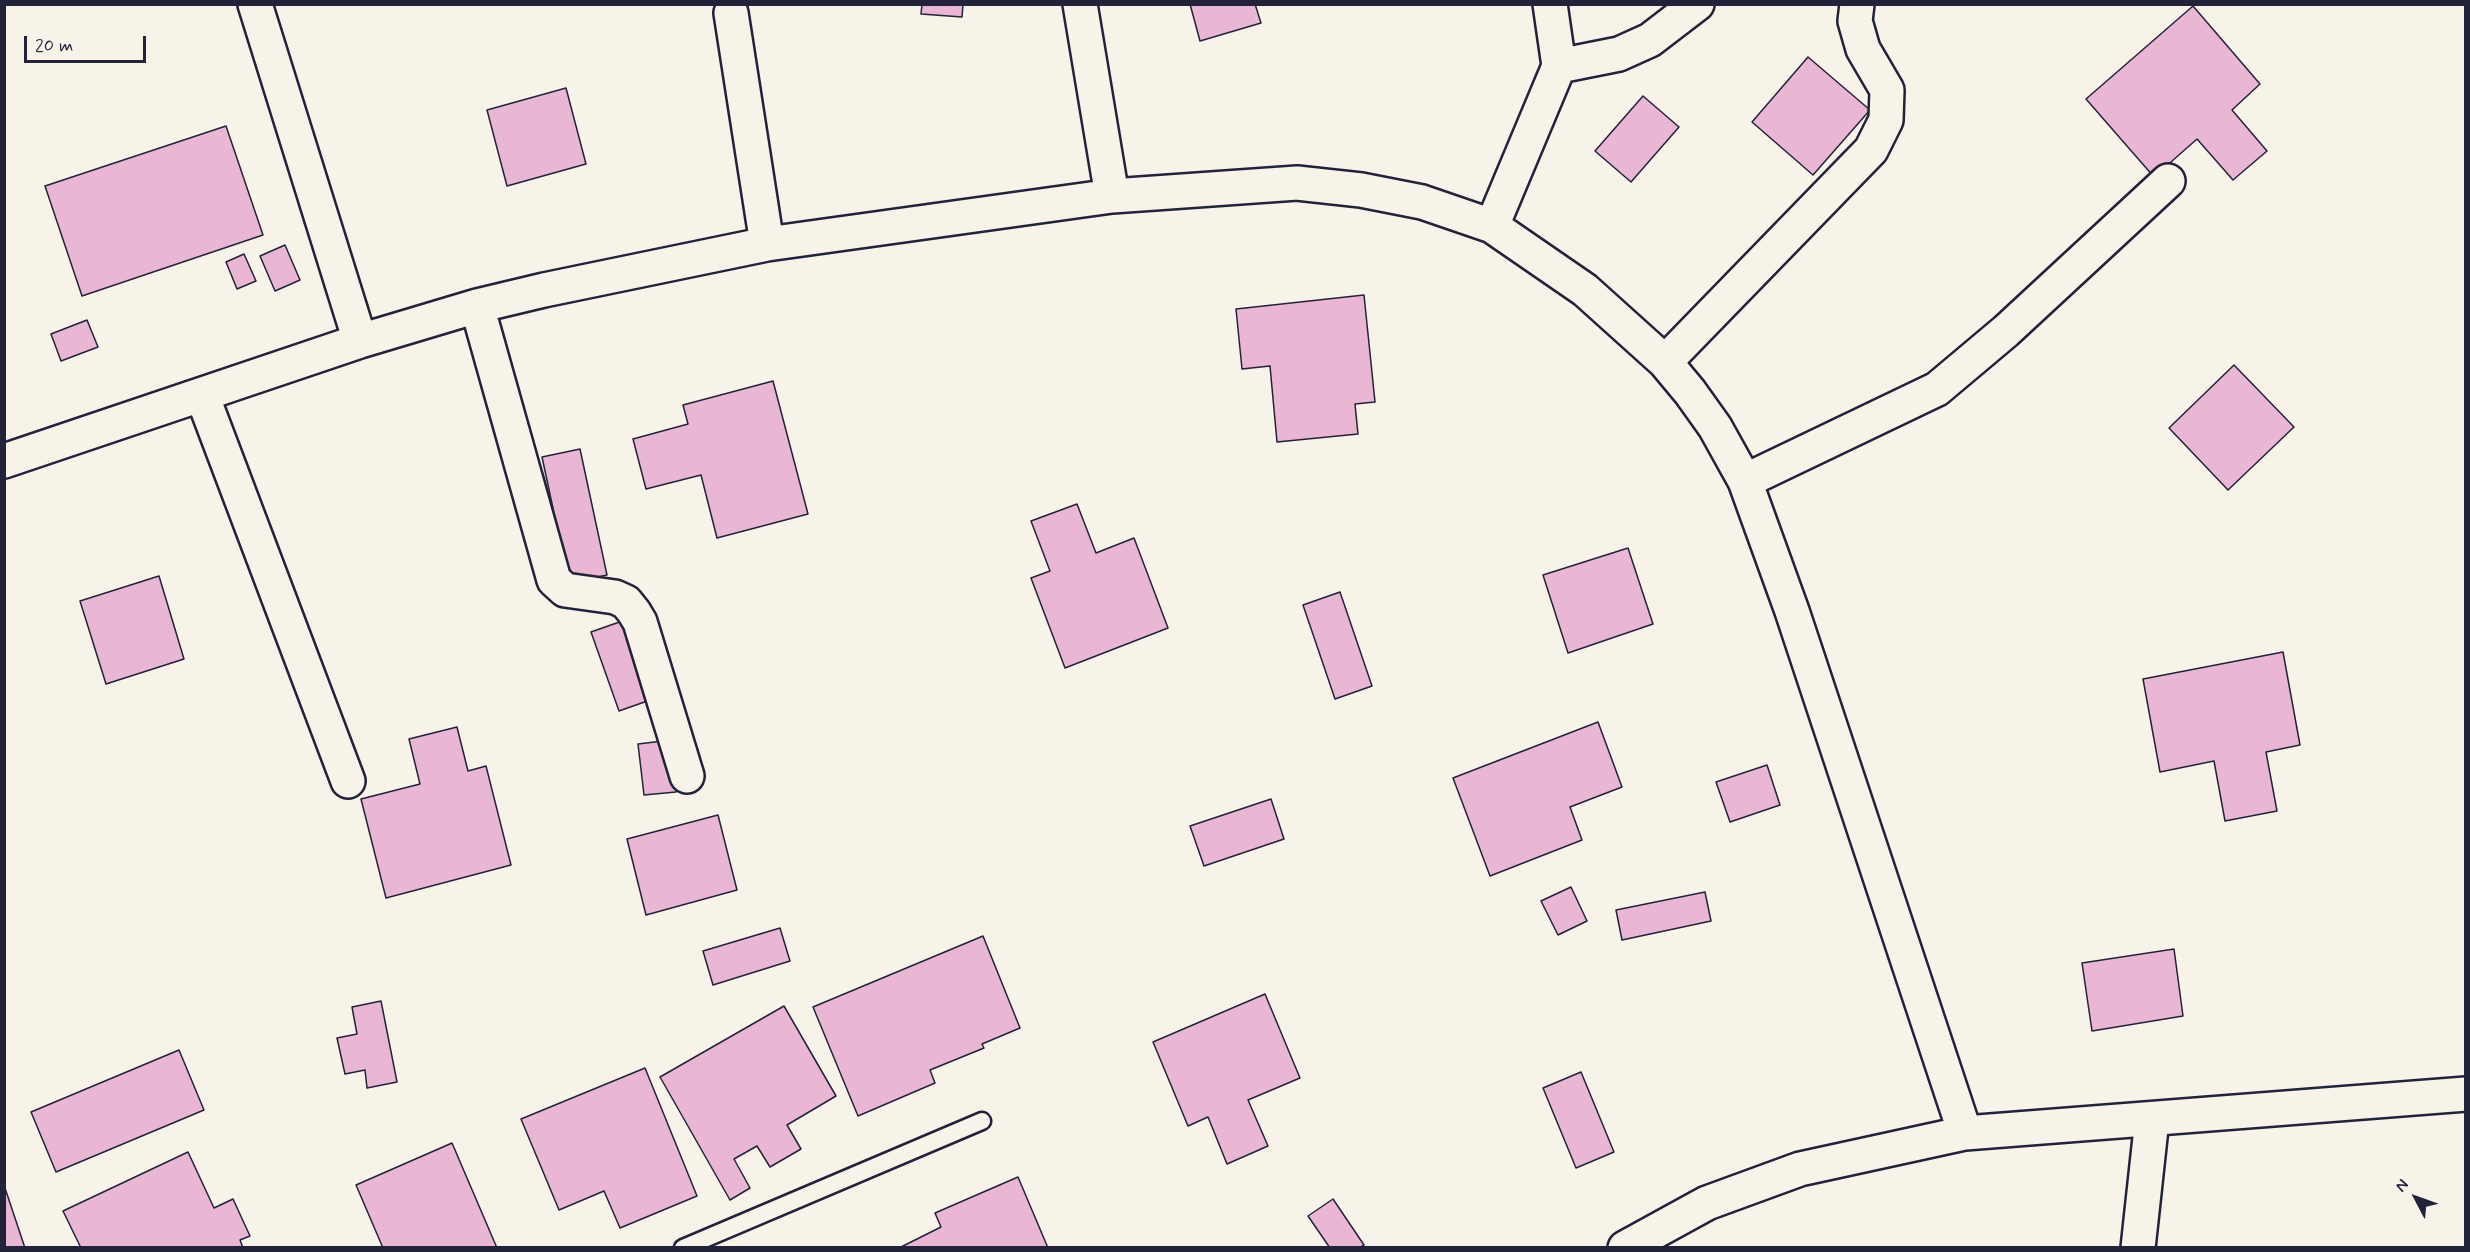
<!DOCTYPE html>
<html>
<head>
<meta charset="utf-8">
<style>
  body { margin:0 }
  #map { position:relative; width:2470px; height:1252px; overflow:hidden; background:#f7f3e8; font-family:Mynerve,sans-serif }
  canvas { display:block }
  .frame { position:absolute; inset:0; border:6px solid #22223b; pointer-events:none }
  .north { position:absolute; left:2386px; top:1168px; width:60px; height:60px; -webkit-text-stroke:4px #f7f3e8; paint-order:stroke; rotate:311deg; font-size:16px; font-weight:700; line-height:24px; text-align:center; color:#22223b }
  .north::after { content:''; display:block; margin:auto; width:21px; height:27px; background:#22223b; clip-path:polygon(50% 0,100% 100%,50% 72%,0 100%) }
  .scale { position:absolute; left:24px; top:36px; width:122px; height:27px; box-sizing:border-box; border:3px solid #22223b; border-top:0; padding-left:8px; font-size:18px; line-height:21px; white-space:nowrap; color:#22223b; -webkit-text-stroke:4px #f7f3e8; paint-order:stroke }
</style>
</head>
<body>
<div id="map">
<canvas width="2470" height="1252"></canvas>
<div class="frame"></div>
<div class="north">N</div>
<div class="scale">20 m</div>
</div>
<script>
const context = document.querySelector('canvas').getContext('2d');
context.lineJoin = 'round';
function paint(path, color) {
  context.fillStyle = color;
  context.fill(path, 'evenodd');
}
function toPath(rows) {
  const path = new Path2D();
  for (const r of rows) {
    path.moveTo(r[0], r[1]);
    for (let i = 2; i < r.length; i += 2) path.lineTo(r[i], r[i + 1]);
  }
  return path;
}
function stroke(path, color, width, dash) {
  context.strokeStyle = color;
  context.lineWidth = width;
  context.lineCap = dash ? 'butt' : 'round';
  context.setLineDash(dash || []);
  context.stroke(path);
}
const building = toPath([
  [922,4,963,4,962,17,921,14,922,4],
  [1190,4,1255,4,1261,23,1200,41,1190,4],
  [2193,6,2260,84,2232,110,2267,151,2233,180,2197,139,2154,177,2086,99,2193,6],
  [1808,57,1870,110,1813,175,1752,122,1808,57],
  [566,88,586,164,507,186,487,110,566,88],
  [1643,96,1679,127,1631,182,1595,151,1643,96],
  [226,126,263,235,82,296,45,186,226,126],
  [285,245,300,280,275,291,260,256,285,245],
  [244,254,256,281,237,289,226,262,244,254],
  [1364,295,1375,402,1355,404,1358,434,1277,442,1270,366,1242,369,1236,309,1364,295],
  [87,320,98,347,61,361,51,334,87,320],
  [2234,365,2294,427,2228,490,2169,428,2234,365],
  [773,381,808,514,717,538,701,475,646,489,633,439,688,424,683,405,773,381],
  [580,449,607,575,569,583,542,457,580,449],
  [1077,504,1096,553,1134,538,1168,628,1065,668,1031,578,1050,571,1031,521,1077,504],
  [1628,548,1653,624,1568,653,1543,575,1628,548],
  [159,576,184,659,106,684,80,601,159,576],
  [1340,592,1372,686,1335,699,1303,605,1340,592],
  [625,620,653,699,619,711,591,632,625,620],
  [2283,652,2300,745,2266,752,2277,811,2225,821,2214,761,2160,772,2143,679,2283,652],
  [1598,722,1622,787,1570,807,1582,840,1490,876,1453,778,1598,722],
  [457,727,468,771,486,766,511,865,386,898,361,799,420,784,409,739,457,727],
  [671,740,676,792,644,795,638,744,671,740],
  [1767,765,1780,805,1730,822,1716,782,1767,765],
  [1271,799,1284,839,1204,866,1190,826,1271,799],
  [718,815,737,890,646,915,627,839,718,815],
  [1571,887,1587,921,1558,935,1541,901,1571,887],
  [1705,892,1711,921,1622,940,1616,910,1705,892],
  [780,928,790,961,713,985,703,951,780,928],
  [983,936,1020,1028,982,1044,984,1048,930,1070,935,1083,858,1116,813,1007,983,936],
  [2174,949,2183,1016,2092,1031,2082,963,2174,949],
  [1265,994,1300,1078,1248,1100,1268,1146,1227,1164,1208,1117,1188,1126,1153,1042,1265,994],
  [381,1001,397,1082,367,1088,365,1070,345,1074,337,1038,357,1034,352,1007,381,1001],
  [784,1006,836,1096,787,1125,801,1149,770,1167,757,1146,734,1159,750,1188,730,1200,660,1077,784,1006],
  [179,1050,204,1110,56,1172,31,1112,179,1050],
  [645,1068,697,1196,620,1228,604,1191,559,1210,521,1119,645,1068],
  [1581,1072,1614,1152,1576,1168,1543,1088,1581,1072],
  [452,1143,497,1248,383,1248,356,1185,452,1143],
  [188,1152,214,1208,233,1199,250,1236,240,1240,243,1248,81,1248,63,1211,188,1152],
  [1018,1177,1048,1248,899,1248,941,1227,935,1213,1018,1177],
  [4,1185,25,1248,4,1248,4,1185],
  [1333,1199,1364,1245,1359,1248,1330,1248,1308,1216,1333,1199]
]);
paint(building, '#e9b6d3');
stroke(building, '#22223b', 1.5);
const service = toPath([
  [683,1248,982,1121]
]);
const minor = toPath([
  [255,4,360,341],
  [1080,4,1112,196],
  [1550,4,1559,66],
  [731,13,767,244],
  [1492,226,1559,66,1619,54,1650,40,1697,4],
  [477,306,554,580,565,590,615,597,626,602,634,612,640,622,687,776],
  [1665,362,1871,150,1886,120,1887,90,1863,49,1855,21,1857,4],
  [202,395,348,781],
  [4,461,360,341,477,306,544,290,767,244,1112,196,1297,183,1361,190,1422,202,1492,226,1585,290,1665,362,1690,392,1715,427,1745,481,1792,611,1965,1133],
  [1745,481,1937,389,2006,331,2168,181],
  [1625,1248,1707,1203,1800,1169,1965,1133,2466,1094],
  [2138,1248,2152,1119]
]);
stroke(service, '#22223b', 21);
stroke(minor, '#22223b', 38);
stroke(service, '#f7f3e8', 16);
stroke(minor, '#f7f3e8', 33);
</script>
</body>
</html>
